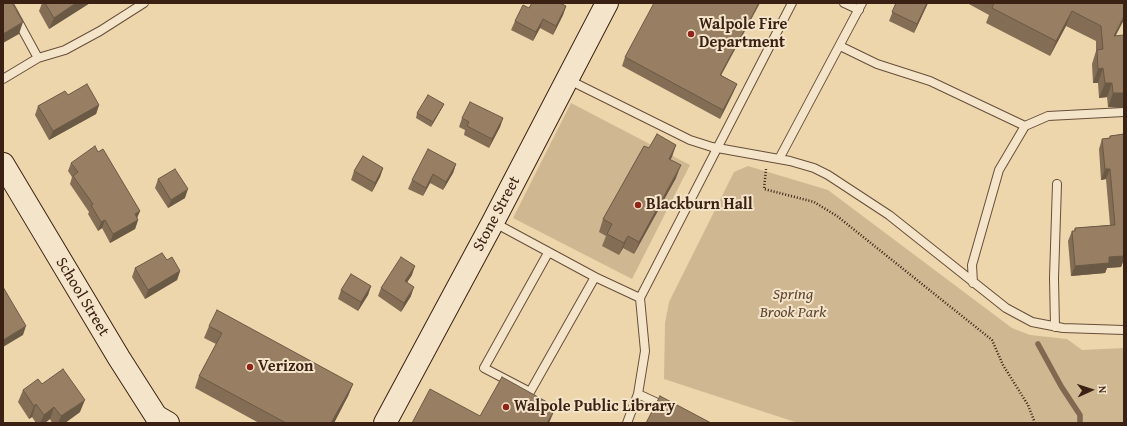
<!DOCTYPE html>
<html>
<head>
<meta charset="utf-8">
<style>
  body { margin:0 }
  #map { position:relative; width:1127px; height:426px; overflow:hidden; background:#eed6ac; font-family:"Gentium Book Plus",serif }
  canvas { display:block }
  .frame { position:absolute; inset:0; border:4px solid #3a2113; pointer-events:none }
  .north { position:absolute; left:1071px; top:370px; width:40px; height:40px; -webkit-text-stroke:3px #f4e4c9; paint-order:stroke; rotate:87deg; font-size:11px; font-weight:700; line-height:16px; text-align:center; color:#3a2113 }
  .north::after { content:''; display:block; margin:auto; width:14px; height:18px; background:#3a2113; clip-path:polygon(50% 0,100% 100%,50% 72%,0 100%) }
</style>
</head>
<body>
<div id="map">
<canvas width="1127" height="426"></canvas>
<div class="frame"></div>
<div class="north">N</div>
</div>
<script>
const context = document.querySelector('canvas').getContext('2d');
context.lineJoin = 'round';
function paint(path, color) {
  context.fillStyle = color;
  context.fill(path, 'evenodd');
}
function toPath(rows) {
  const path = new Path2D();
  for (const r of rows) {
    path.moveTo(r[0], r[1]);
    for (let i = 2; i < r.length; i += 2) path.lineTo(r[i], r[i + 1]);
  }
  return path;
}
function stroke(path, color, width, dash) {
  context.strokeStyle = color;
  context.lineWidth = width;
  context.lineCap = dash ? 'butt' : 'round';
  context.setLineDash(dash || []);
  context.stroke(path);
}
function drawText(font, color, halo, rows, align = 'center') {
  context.font = font + ' "Gentium Book Plus",serif';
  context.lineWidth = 4;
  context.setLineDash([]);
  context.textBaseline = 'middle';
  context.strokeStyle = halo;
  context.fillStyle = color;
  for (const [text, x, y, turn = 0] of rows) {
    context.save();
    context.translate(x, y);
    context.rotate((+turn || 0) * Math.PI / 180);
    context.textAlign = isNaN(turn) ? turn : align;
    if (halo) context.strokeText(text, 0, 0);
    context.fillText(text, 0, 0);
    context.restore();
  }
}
paint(toPath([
  [571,103,690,165,632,279,513,218],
  [748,166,828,190,1012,328,1030,335,1067,339,1082,350,1124,348,1124,423,798,423,664,379,665,323,669,302,734,172]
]), '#cfb792');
stroke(toPath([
  [1038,344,1061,386,1080,415,1080,423]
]), '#816850', 5.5);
const lane = toPath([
  [844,3,859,10],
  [840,46,877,64,930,81,1025,126,999,170,972,265,973,283],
  [38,58,65,50,100,31,144,3],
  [3,79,38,58,8,3],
  [569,80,690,140,712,147,790,161,814,168,828,175,889,215,1006,308,1032,322,1063,328,1124,330],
  [1025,126,1048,116,1124,112],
  [779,159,862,3],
  [493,222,595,277,640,298],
  [548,253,484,368,530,392,595,277],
  [1055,327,1054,278,1057,184],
  [638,394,666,407],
  [627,423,638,394,645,351,640,298,792,3]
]);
const secondary = toPath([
  [3,164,119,358,156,416,168,423],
  [385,423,493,222,607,3]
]);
stroke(lane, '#674e39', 10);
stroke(secondary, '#3a2113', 24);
stroke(toPath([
  [766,169,764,189,814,202,837,216,992,340,1003,365,1028,405,1035,423]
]), '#3a2113', 2.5, [1, 2]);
stroke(lane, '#f4e4c9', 8);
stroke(secondary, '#f4e4c9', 22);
paint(toPath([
  [42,3,90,3,49,29,39,11],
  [896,3,928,3,914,33,889,21],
  [967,3,1124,3,1116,35,1124,108,1108,107,1107,97,1099,98,1098,83,1093,83,1092,64,1096,51,1096,41,1066,26,1050,56,986,23,989,15],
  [566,6,563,15,553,35,540,28,533,41,511,30,515,21,529,8],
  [625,57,721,75,737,84,733,93,720,119,622,66],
  [68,95,99,105,96,114,49,140,35,115,38,106],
  [444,104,442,108,431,127,416,118,417,113],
  [462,118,503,118,500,127,489,148,464,135,465,130,459,127],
  [1124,134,1124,259,1121,267,1107,268,1105,273,1071,276,1068,241,1072,231,1074,231,1075,228,1110,225,1106,179,1101,180,1099,149,1102,139,1109,138,1110,136],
  [676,145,670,160,676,178,634,254,623,248,619,255,602,246,606,236,599,232,603,219,649,148],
  [71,163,140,211,137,218,138,220,135,229,110,243,102,228,98,231,88,214,89,212,70,184,72,177,68,171],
  [456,164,453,173,443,190,430,183,423,196,408,189,412,180],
  [383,168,380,177,372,192,351,180,354,171],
  [158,179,185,198,168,208,155,188],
  [167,260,180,271,177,280,145,299,132,277,135,268],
  [412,275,407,282,411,296,401,312,378,296,381,288],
  [371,286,368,295,358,311,338,299,341,290],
  [209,326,353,384,348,396,334,423,259,423,195,388,199,376,216,344,204,338],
  [42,384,80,412,65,423,52,423,50,419,45,423,36,423,32,417,29,419,18,402,23,390]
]), '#836d55');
paint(toPath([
  [76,3,90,3,49,29,54,18],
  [759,3,760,3,717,83,720,75],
  [927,3,928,3,914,33,917,24],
  [566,6,563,15,553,35,556,26],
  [1072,11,1066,26,1050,56,1056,41],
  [1124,16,1124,20,1108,50,1114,36],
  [543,19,540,28,533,41,536,32],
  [23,22,19,34,3,43,3,34],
  [1103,68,1098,83,1093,83,1098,69],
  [1105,83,1112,83,1107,97,1099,98],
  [737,84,733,93,720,119,723,110],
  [1113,93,1124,93,1124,108,1108,107],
  [444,104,442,108,431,127,433,122],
  [99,105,96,114,49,140,53,131],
  [503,118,500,127,489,148,492,139],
  [676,145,672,157,664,171,669,159],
  [456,164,453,173,443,190,446,182],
  [681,165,676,178,634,254,639,242],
  [383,168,380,177,372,192,375,183],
  [1105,169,1110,169,1106,179,1101,180],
  [433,174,430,183,423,196,426,188],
  [188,189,185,198,168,208,171,200],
  [140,211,136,220,135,214],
  [105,220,102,228,98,231,101,222],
  [138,220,135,229,110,243,113,234],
  [628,236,623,248,619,255,624,243],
  [1124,249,1124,259,1121,267,1107,268,1105,273,1071,276,1075,266,1109,257],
  [415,266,412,275,402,290,405,281],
  [180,271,177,280,145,299,148,290],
  [371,286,368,295,358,311,361,302],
  [414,287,411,296,401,312,404,303],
  [26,326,23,335,3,347,3,340],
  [353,384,348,396,334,423,331,423],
  [85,400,80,412,65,423,58,423,61,416],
  [36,404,32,417,29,419,34,406],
  [54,407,50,419,45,423,40,423,44,415],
  [556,407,549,423,547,423]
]), '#6a5945');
const building = toPath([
  [3,3,12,3,23,22,3,34,3,3],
  [45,3,76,3,54,18,45,3],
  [532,3,560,3,566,6,556,26,543,19,536,32,515,21,523,5,529,8,532,3],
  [654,3,759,3,720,75,737,84,723,110,625,57,654,3],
  [896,3,927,3,917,24,892,12,896,3],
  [994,3,1124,3,1124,16,1114,36,1124,35,1124,93,1113,93,1112,83,1105,83,1103,68,1098,69,1097,50,1103,49,1101,26,1072,11,1056,41,992,8,994,3],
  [87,84,99,105,53,131,38,106,65,91,68,95,87,84],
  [428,95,444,104,433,122,417,113,428,95],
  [470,102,503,118,492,139,467,126,469,122,462,118,470,102],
  [657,134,676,145,669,159,681,165,639,242,628,236,624,243,607,234,612,224,603,219,644,146,649,148,657,134],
  [1124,134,1124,256,1109,257,1109,263,1075,266,1072,231,1075,231,1075,228,1115,225,1110,169,1105,169,1102,139,1110,138,1110,136,1124,134],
  [95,146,98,152,103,149,140,211,135,214,138,220,113,234,105,220,101,222,91,205,93,204,73,176,78,172,71,163,95,146],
  [428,149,456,164,446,182,433,174,426,188,412,180,428,149],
  [363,156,383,168,375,183,354,171,363,156],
  [175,169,188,189,171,200,158,179,175,169],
  [162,253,167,260,172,257,180,271,148,290,135,268,162,253],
  [401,257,415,266,405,281,414,287,404,303,381,288,401,257],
  [351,274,371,286,361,302,341,290,351,274],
  [3,287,26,326,3,340,3,287],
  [217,310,353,384,331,423,286,423,199,376,222,333,209,326,217,310],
  [63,369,85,400,61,416,54,407,44,415,36,404,34,406,23,390,38,379,42,384,63,369],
  [502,377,556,407,547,423,412,423,430,389,480,416,502,377],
  [660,396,711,423,646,423,660,396]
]);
paint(building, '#987f63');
stroke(building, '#6a5945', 1);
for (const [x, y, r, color] of [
  [691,34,4,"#8f2418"],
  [638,205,4,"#8f2418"],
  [250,367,4,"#8f2418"],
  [506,407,4,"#8f2418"]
]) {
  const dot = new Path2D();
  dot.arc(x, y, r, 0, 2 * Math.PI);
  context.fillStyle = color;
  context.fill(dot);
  stroke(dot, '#f4e4c9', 1.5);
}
drawText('bold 16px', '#3a2113', '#f4e4c9', [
  ["Walpole Fire",699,25],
  ["Department",699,43],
  ["Blackburn Hall",646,205],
  ["Verizon",258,367],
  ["Walpole Public Library",514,407]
], 'left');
drawText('16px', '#3a2113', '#f4e4c9', [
  ["Stone Street",497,214,-62],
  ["School Street",82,297,59]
]);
drawText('italic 16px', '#5f4633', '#f4e4c9', [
  ["Spring",793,295],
  ["Brook Park",793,313]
]);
</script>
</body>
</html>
